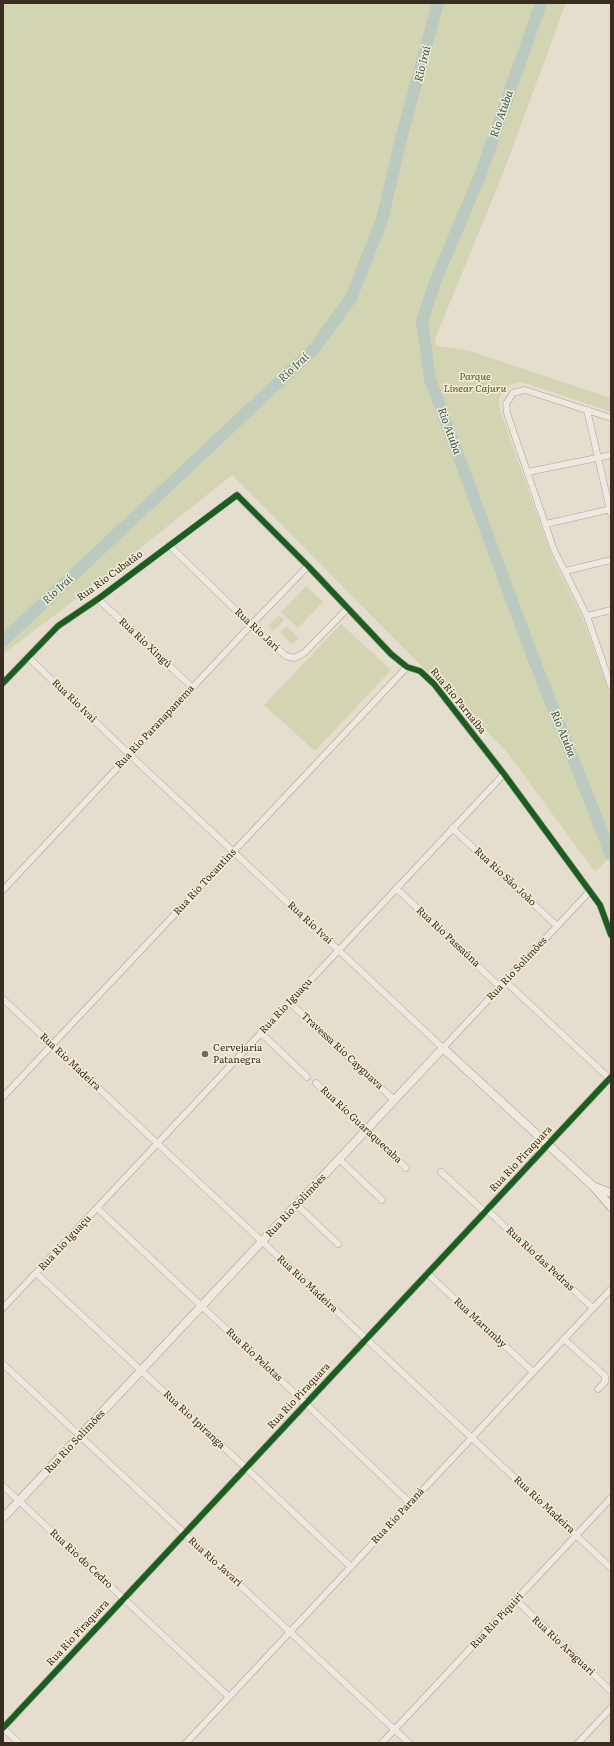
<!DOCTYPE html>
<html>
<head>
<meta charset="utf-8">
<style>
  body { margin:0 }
  #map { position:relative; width:614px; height:1746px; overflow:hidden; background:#e5decf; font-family:Literata,serif }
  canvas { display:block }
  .frame { position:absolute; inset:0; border:4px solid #392c20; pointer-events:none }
</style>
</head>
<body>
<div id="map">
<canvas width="614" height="1746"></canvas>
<div class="frame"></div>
</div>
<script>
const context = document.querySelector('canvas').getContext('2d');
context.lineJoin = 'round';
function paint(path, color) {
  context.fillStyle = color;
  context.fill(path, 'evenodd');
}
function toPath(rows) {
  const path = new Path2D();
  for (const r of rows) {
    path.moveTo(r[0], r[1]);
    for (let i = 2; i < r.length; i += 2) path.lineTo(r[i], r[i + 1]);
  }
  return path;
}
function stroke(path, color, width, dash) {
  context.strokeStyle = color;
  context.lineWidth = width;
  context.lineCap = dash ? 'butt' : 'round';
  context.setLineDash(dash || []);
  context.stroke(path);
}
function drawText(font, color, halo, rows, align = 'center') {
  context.font = font + ' Literata,serif';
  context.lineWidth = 3;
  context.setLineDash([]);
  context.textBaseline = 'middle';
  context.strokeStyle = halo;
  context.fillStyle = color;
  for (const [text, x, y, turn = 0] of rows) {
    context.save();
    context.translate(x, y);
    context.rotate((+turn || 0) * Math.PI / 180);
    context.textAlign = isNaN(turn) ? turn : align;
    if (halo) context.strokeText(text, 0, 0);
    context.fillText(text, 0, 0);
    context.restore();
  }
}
paint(toPath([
  [3,3,566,3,502,176,435,339,437,346,470,351,611,398,611,412,528,384,520,382,511,385,503,391,499,399,500,410,552,557,582,617,611,697,611,856,595,872,507,752,232,475,71,603,3,654],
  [306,586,323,602,298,628,281,612],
  [279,615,284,620,273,631,268,626],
  [341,624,391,670,315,751,264,705],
  [287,626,299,638,292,644,280,632]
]), '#d3d4b2');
stroke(toPath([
  [541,3,481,173,435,282,422,321,430,379,529,647,611,855],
  [3,641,314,349,351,298,382,220,401,139,438,3]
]), '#bacac0', 12);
const street = toPath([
  [587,410,611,514],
  [611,418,525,390,513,393,506,404,507,413,554,550,587,616,611,686],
  [528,472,611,455],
  [546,524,611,509],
  [169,545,251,625,286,656,294,658,304,653,348,608],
  [565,571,611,560],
  [98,599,192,687],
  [587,616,611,610],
  [28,657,129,754,443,1048,589,892],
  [3,683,58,626,98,599,237,495,308,566,391,654,407,667,420,671,434,684,504,774,600,905,611,935],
  [452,828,557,926],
  [396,888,500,987],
  [3,890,251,625,308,566],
  [505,981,610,1079],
  [3,999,611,1568],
  [289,1002,394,1100],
  [261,1033,307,1077],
  [316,1083,406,1168],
  [3,1097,407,667],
  [340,1160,382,1200],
  [441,1172,485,1212],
  [297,1205,338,1244],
  [97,1208,306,1404,410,1503],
  [487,1210,593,1308],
  [36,1273,246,1468,351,1567],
  [427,1273,533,1372],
  [3,1308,504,774],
  [564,1339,605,1376,605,1382,598,1389],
  [3,1364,409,1743],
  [3,1486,229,1697],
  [516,1600,611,1691],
  [3,1728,611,1077],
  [3,1728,19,1743],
  [186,1743,611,1289],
  [382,1743,611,1498],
  [578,1743,611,1708]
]);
const secondary = toPath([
  [595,1187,611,1193],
  [3,1518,443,1048,594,1187,611,1207]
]);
stroke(street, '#aaa398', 7);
stroke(secondary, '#9a9388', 9);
stroke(street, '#ede9e1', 6);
stroke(secondary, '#ede9e1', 8);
stroke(toPath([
  [3,683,58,626,98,599,237,495,308,566,391,654,407,667,420,671,434,684,504,774,600,905,611,935],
  [3,1728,611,1077]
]), '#1b5e20', 6);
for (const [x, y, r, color] of [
  [205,1054,4,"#756a5d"]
]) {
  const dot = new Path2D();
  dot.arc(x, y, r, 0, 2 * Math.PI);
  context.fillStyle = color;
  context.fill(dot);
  stroke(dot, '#f5edd6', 1.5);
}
drawText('italic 10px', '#495527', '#f5edd6', [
  ["Parque",475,377],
  ["Linear Cajuru",475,389]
]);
drawText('10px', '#392c20', '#f5edd6', [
  ["Rua Rio Cubatão",110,576,-36],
  ["Rua Rio Jarí",257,630,43],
  ["Rua Rio Xingú",145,643,43],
  ["Rua Rio Ivaí",74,701,44],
  ["Rua Rio Parnaíba",458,701,51],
  ["Rua Rio Paranapanema",155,727,-47],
  ["Rua Rio São João",505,877,43],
  ["Rua Rio Tocantins",205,882,-47],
  ["Rua Rio Ivaí",310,923,43],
  ["Rua Rio Passaúna",448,937,43],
  ["Rua Rio Solimões",517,969,-47],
  ["Rua Rio Iguaçu",286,1006,-47],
  ["Travessa Rio Cayguava",342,1051,43],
  ["Rua Rio Madeira",70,1062,43],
  ["Rua Rio Guaraquecaba",361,1125,43],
  ["Rua Rio Piraquara",521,1159,-47],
  ["Rua Rio Solimões",296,1206,-47],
  ["Rua Rio Iguaçu",65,1243,-47],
  ["Rua Rio das Pedras",540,1259,43],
  ["Rua Rio Madeira",307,1284,43],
  ["Rua Marumby",480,1323,43],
  ["Rua Rio Pelotas",254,1355,43],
  ["Rua Rio Piraquara",299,1396,-47],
  ["Rua Rio Ipiranga",194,1420,43],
  ["Rua Rio Solimões",75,1442,-47],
  ["Rua Rio Madeira",544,1505,43],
  ["Rua Rio Paraná",398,1516,-47],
  ["Rua Rio do Cedro",81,1559,43],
  ["Rua Rio Javari",215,1562,42],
  ["Rua Rio Piquiri",497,1621,-47],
  ["Rua Rio Piraquara",78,1633,-47],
  ["Rua Rio Araguari",563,1646,43]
]);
drawText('10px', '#392c20', '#f5edd6', [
  ["Cervejaria",213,1048],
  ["Patanegra",213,1060]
], 'left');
drawText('italic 11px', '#2f5957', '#f5edd6', [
  ["Rio Iraí",423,64,-76],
  ["Rio Atuba",502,114,-71],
  ["Rio Iraí",294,368,-43],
  ["Rio Atuba",449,431,70],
  ["Rio Iraí",58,590,-43],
  ["Rio Atuba",563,734,68]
]);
</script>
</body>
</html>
